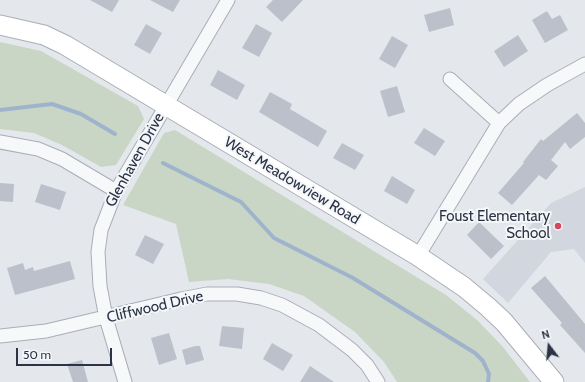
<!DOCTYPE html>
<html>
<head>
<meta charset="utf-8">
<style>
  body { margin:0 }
  #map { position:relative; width:585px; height:382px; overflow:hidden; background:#e4e7ec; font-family:Cabin,sans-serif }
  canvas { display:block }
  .north { position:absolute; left:529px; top:326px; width:40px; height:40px; -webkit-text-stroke:3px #f4f6f9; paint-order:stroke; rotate:344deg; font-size:11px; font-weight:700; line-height:16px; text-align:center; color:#2b3445 }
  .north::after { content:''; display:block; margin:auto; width:14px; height:18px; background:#2b3445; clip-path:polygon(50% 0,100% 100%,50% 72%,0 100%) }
  .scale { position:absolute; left:16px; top:348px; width:96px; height:18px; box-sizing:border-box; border:2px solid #2b3445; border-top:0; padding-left:5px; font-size:12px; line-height:14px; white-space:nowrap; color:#2b3445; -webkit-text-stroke:3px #f4f6f9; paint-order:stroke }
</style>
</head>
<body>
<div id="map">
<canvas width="585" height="382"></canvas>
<div class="north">N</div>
<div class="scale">50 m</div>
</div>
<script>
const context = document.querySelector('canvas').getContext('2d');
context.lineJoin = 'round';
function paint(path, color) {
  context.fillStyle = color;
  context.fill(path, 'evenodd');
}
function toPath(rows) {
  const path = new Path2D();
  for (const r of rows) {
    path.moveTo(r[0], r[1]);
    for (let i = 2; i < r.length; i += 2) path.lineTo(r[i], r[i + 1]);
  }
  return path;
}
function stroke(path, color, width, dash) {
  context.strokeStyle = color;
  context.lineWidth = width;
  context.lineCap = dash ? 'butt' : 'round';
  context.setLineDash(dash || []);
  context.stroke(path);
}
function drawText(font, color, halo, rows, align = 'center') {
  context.font = font + ' Cabin,sans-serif';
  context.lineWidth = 4;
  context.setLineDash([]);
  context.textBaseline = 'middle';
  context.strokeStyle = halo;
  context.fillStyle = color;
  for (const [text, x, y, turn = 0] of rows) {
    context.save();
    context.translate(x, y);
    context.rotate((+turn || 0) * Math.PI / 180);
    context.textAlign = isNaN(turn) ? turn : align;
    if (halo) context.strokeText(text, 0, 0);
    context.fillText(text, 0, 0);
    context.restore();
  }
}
paint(toPath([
  [585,187,585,263,574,249,551,252,508,303,483,279,551,203]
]), '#d2d6de');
paint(toPath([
  [0,42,41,51,138,106,144,119,116,165,101,167,62,145,34,133,0,129],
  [175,130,446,295,477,320,503,347,530,382,397,382,384,362,355,332,304,296,269,284,228,279,189,282,176,224,123,205,164,133]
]), '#c9d6c5');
stroke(toPath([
  [0,110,52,104,81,114,115,134],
  [163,163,241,202,274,238,353,278,475,353,483,361,489,374,488,382]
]), '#9fb4cc', 4);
paint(toPath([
  [90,0,119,0,112,12],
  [150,0,180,0,173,12],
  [273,0,303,0,282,22,266,7],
  [450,8,454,25,429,32,424,15],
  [547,11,552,19,560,15,568,30,545,43,532,20],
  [146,24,162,33,150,54,134,45],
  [256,24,272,33,259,57,242,48],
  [518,35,528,51,504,67,494,51],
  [392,36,408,45,395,68,379,59],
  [218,70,245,85,237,100,210,85],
  [397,86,405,112,388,117,380,91],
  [270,92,292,104,290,109,327,131,318,147,259,112],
  [577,113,585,123,585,137,570,149,565,142,551,160,558,166,546,180,539,175,512,205,498,193,524,163,523,162,541,139,543,141],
  [424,128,445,141,435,156,414,143],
  [342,143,364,155,355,170,333,158],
  [392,176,415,190,407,204,384,191],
  [0,183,14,184,13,202,0,201],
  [41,184,66,192,60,210,35,202],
  [479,222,504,246,491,259,467,235],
  [145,235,164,244,153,264,135,255],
  [70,261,75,279,15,295,7,268,23,263,25,270,33,267,34,271],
  [545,276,585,324,585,353,560,325,562,323,531,288],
  [222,326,244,328,242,349,219,346],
  [169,333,177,359,159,365,151,338],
  [272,343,293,355,283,371,263,359],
  [195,346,200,346,204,360,186,365,182,350],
  [82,360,88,382,73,382,67,364],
  [310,366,334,382,300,382]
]), '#bbc0ca');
const street = toPath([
  [450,79,499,123],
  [0,142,38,149,62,159,116,191],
  [418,256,499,123,519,104,547,85,585,64],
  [0,336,46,331,181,299,207,294,237,294,261,298,282,305,319,325,352,350,367,365,378,382],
  [125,382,106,318,100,286,98,252,101,230,116,191,228,0]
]);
const secondary = toPath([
  [0,25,44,35,65,45,418,256,464,287,488,307,504,322,554,382]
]);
stroke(street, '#a9aeb7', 15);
stroke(secondary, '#a9aeb7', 21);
stroke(street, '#f7f8fa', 13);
stroke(secondary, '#fff', 19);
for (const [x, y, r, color] of [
  [558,226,4,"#d1495b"]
]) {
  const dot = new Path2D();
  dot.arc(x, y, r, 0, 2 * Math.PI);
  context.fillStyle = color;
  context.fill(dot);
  stroke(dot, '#f4f6f9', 1.5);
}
drawText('15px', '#2b3445', '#f4f6f9', [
  ["Glenhaven Drive",135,160,-61],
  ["West Meadowview Road",292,181,31],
  ["Cliffwood Drive",155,307,-13]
]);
drawText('15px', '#2b3445', '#f4f6f9', [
  ["Foust Elementary",550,217],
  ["School",550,234]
], 'right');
</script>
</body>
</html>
